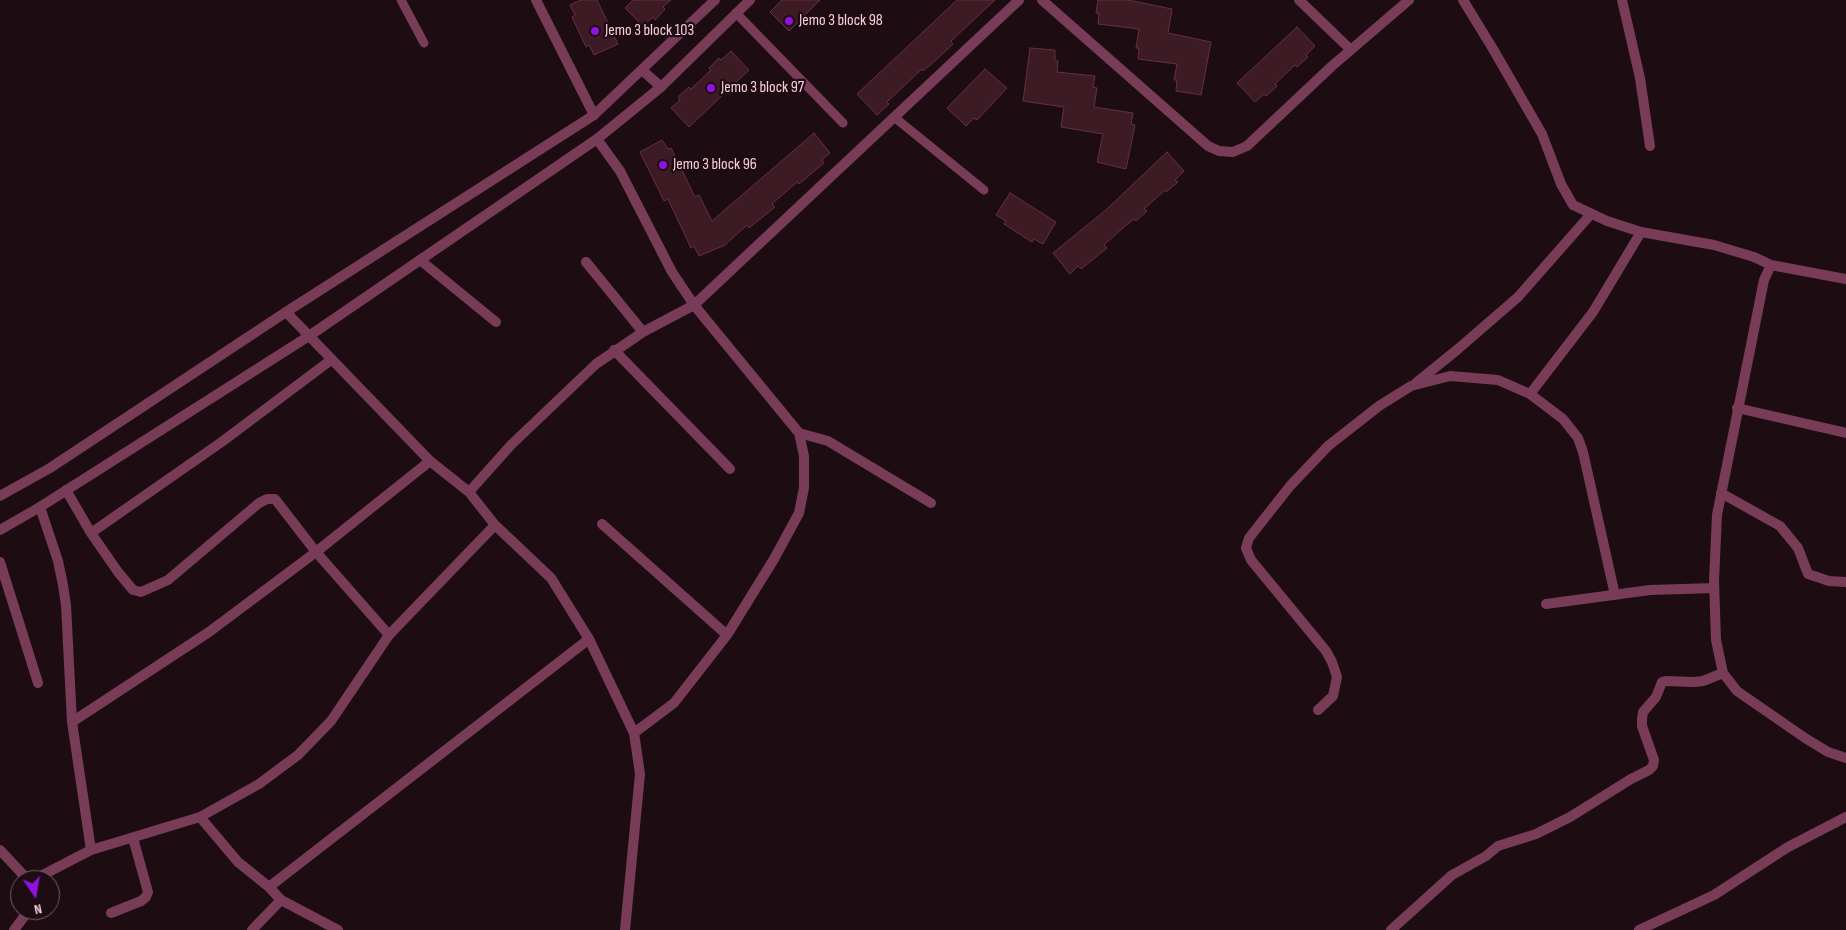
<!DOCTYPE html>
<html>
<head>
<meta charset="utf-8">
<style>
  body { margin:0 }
  #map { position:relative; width:1846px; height:930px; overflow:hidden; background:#1d0d13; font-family:"Sofia Sans Condensed",sans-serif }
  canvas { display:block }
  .north { position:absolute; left:10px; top:870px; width:50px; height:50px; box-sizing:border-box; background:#1d0d13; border:1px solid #765a65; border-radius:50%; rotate:168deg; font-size:14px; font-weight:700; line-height:20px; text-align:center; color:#fbcedf }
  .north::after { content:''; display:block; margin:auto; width:18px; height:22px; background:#9012e2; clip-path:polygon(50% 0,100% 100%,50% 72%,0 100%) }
</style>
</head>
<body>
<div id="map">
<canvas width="1846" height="930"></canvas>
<div class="north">N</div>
</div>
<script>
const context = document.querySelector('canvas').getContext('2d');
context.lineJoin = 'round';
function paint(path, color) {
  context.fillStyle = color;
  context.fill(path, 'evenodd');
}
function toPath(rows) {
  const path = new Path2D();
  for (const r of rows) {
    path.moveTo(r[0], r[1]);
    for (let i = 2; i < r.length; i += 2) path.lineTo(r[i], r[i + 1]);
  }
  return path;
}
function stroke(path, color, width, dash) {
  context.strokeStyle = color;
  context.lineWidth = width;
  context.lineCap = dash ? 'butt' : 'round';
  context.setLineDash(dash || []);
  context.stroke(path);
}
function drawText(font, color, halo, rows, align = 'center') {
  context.font = font + ' "Sofia Sans Condensed",sans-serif';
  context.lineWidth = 4.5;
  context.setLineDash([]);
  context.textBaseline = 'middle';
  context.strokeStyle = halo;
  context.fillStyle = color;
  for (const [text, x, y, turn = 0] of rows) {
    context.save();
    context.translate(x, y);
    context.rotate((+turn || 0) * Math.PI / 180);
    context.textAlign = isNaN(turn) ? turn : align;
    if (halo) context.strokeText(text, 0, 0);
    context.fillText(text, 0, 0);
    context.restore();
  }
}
const building = toPath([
  [581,0,597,0,618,44,594,55,589,45,586,47,572,17,575,15,570,5,581,0],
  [633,0,671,0,663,7,665,9,655,20,653,17,643,26,625,8,633,0],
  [782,0,820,0,789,31,770,12,782,0],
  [957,0,995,0,951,41,953,44,936,60,923,71,922,69,887,102,889,104,877,115,857,94,957,0],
  [1098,0,1128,0,1172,9,1168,33,1211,42,1201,95,1176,91,1177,80,1174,80,1177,64,1138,59,1139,48,1136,48,1139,29,1098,24,1099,13,1096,13,1098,0],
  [1297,27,1315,46,1306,55,1308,57,1297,67,1295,65,1275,84,1277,86,1266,96,1264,94,1255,102,1237,83,1297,27],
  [1030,48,1055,50,1055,60,1058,61,1057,72,1095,76,1093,87,1097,88,1094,107,1133,113,1131,124,1135,125,1126,169,1097,162,1103,134,1061,127,1064,107,1023,101,1030,48],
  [731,51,749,70,689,127,671,108,680,100,678,97,689,87,691,89,711,70,709,68,719,58,721,60,731,51],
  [985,69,1007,88,977,120,974,118,966,126,947,108,985,69],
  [814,133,830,153,822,160,824,163,799,184,797,182,772,204,775,207,749,228,747,225,725,245,699,256,694,246,691,248,668,199,664,201,640,152,662,140,668,149,671,148,695,197,699,195,712,221,814,133],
  [1167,152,1184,171,1175,180,1178,182,1166,192,1165,190,1144,209,1147,211,1136,221,1134,219,1124,227,1104,245,1107,248,1081,269,1078,266,1070,274,1053,253,1107,209,1167,152],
  [1010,193,1056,222,1043,244,1034,239,1032,242,1004,224,1006,221,996,215,1010,193]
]);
paint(building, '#3d1b25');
stroke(building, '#672f3f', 1);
stroke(toPath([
  [401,0,424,43],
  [736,13,843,123],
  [894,117,984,190]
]), '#783c58', 9);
stroke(toPath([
  [536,0,594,115],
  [1042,0,1208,146,1219,151,1233,152,1247,146,1332,66,1409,0],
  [1299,0,1351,50],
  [1463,0,1493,49,1542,134,1561,184,1573,205,1607,221,1641,232,1714,245,1754,257,1771,265,1846,279],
  [1622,0,1640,78,1650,146],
  [642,70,661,87],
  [597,139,620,171,672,272,694,305,799,433,804,456,804,488,799,513,774,559,727,635,674,703,634,733],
  [420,260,496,322],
  [586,262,643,332],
  [1771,265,1764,280,1717,515,1714,581,1716,640,1723,673,1737,691,1805,738,1828,752,1846,758],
  [286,312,430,461,469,492,495,525,551,578,589,639,634,733,640,774,625,930],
  [614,350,730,469],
  [1416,383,1458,349,1518,297,1591,214],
  [1530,394,1593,312,1641,232],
  [1737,408,1846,433],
  [799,433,828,441,931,503],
  [66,490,91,533,118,572,133,590,141,592,168,580,259,503,267,499,275,499,316,552,389,635],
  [469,492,511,445,596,364,643,332,694,305,1019,0],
  [1721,493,1780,526,1798,548,1808,574,1829,581,1846,582],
  [40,507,58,561,63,585,66,605,72,722,91,850],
  [602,524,727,635],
  [91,533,223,441,331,360],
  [0,562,38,683],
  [1546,604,1650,590,1714,588],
  [1318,710,1333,696,1337,677,1332,662,1326,651,1251,560,1246,548,1249,538,1290,486,1328,446,1379,406,1411,386,1450,376,1498,380,1530,394,1563,419,1578,438,1583,452,1615,595],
  [72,722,209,632,316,552,430,461],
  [200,817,238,862,269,887,281,900,338,930],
  [0,850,28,880],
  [33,880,91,850,200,817,259,784,298,755,331,721,389,635,495,525],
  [269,887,589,639],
  [111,913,141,901,146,897,148,892,133,838],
  [14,930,29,910],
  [252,930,281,900],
  [1391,930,1452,875,1486,856,1498,846,1536,834,1570,817,1631,779,1649,770,1653,766,1654,760,1642,726,1642,719,1643,712,1656,697,1662,682,1666,681,1694,682,1703,681,1723,673],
  [1639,930,1714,895,1788,847,1846,817]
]), '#783c58', 10);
stroke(toPath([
  [0,496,50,468,286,312,594,115,715,0],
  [0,530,40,507,309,336,597,139,661,87,750,0]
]), '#783c58', 10);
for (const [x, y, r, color] of [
  [789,21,5,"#9012e2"],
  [595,31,5,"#9012e2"],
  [711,88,5,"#9012e2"],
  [663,165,5,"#9012e2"]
]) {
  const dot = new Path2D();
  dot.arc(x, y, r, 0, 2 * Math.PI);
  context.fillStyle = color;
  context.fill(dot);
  stroke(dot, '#1d0d13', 2);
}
drawText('16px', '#fbcedf', '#1d0d13', [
  ["Jemo 3 block 98",799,21],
  ["Jemo 3 block 103",605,31],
  ["Jemo 3 block 97",721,88],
  ["Jemo 3 block 96",673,165]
], 'left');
</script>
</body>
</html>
